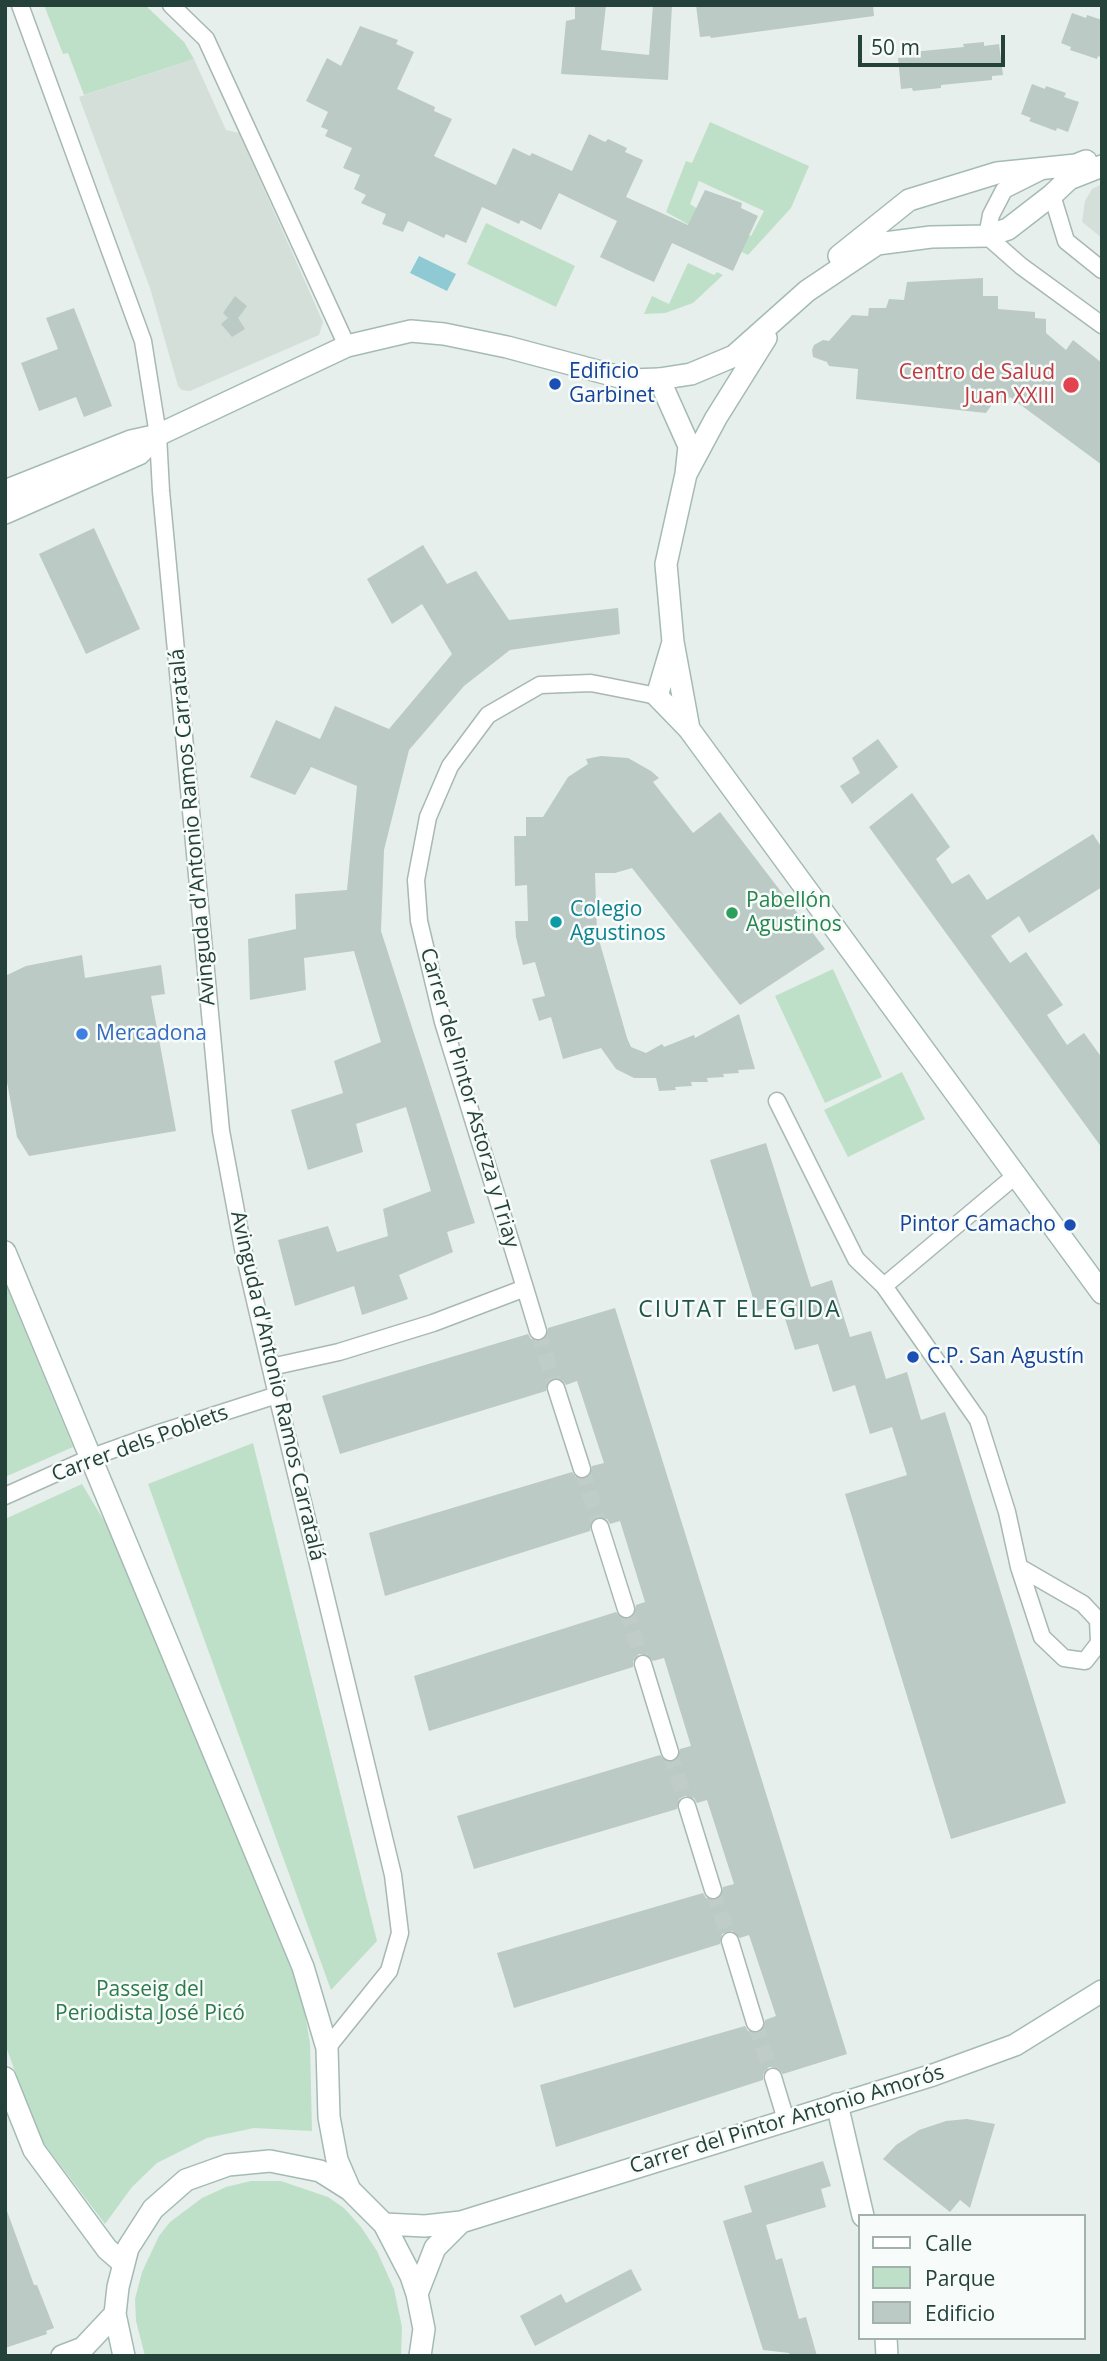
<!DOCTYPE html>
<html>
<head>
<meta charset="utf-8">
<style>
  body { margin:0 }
  #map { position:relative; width:1107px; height:2361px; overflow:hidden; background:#e6efeb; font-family:"Open Sans",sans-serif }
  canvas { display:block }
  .frame { position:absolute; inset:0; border:7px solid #24423a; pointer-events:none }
  .legend { position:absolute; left:858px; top:2214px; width:228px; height:126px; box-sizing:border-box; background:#f7fbf9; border:2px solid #a3b1ad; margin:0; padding:9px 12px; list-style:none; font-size:21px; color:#24423a }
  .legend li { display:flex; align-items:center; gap:14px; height:35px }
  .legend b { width:35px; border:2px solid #a3b1ad }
  .scale { position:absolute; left:858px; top:35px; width:147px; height:32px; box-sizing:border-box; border:4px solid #24423a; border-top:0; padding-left:9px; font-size:21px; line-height:24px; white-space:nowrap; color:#24423a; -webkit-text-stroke:5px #f7fbf9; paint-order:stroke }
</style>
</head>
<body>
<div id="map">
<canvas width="1107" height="2361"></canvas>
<div class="frame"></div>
<ul class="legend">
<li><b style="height:9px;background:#fff"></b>Calle</li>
<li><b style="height:19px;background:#bfe0c8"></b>Parque</li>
<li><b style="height:19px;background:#bbcac4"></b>Edificio</li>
</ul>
<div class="scale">50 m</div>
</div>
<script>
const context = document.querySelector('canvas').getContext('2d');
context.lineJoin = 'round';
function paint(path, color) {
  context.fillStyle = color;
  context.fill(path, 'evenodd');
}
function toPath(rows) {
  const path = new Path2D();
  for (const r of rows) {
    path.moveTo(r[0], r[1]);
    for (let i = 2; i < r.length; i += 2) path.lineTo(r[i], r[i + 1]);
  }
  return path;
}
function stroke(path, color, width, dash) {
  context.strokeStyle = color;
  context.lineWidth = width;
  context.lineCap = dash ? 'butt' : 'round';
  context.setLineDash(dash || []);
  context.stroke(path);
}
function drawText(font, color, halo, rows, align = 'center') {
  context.font = font + ' "Open Sans",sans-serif';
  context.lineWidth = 5;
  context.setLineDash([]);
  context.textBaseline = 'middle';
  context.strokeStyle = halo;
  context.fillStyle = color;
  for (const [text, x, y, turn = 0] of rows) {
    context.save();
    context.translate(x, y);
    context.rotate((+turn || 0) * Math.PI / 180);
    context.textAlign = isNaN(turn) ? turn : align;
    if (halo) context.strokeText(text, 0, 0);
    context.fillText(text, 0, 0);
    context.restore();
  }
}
paint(toPath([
  [194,59,226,130,239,133,323,322,319,335,190,391,182,390,178,386,150,288,79,97],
  [1102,184,1102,238,1082,222,1085,201,1092,189]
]), '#d4dfda');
paint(toPath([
  [44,5,145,5,184,42,194,59,84,95,68,53,63,54],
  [710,122,809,166,791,208,748,255,730,246,737,230,751,236,764,211,699,181,690,204,701,211,693,227,666,212,686,161,692,163],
  [486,223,575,266,556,307,467,264],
  [688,263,714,275,717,272,723,275,693,303,665,313,644,314,652,296,669,304],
  [833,969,882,1077,825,1103,775,996],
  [902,1072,925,1119,848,1157,824,1110],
  [5,1283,73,1447,5,1477],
  [253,1443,377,1941,331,1990,148,1484],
  [82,1484,110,1531,288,1959,303,2003,310,2043,312,2131,254,2128,207,2138,157,2163,132,2187,105,2224,39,2137,5,2044,5,1519],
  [251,2181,281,2181,328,2197,344,2208,361,2227,377,2251,394,2289,402,2327,401,2356,145,2356,136,2321,135,2299,142,2272,159,2236,170,2222,202,2198,226,2187]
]), '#bfe0c8');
paint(toPath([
  [419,256,456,274,447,291,410,273]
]), '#8ec9d4');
paint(toPath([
  [575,5,606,5,601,50,649,55,653,5,672,5,668,80,561,74,566,21,575,19],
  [696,5,873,5,874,16,711,38,710,36,700,37],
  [1072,13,1086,18,1087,15,1102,20,1102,58,1098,56,1097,59,1070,50,1071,47,1061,43],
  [360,26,398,40,396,44,414,52,397,89,435,107,434,111,452,119,434,156,496,185,513,148,530,156,532,153,572,171,589,134,605,142,608,139,627,148,625,152,643,160,626,197,688,225,705,190,742,203,741,208,758,216,733,271,672,243,654,282,634,273,600,257,617,221,559,193,541,230,521,220,519,224,482,207,466,243,446,234,444,238,408,221,403,232,382,224,386,214,361,203,366,195,354,189,360,175,343,168,352,148,325,136,328,130,321,127,328,112,306,101,327,58,341,66],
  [984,42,984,46,999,44,1003,75,992,76,992,80,941,85,941,88,913,91,912,88,901,89,898,58,912,56,912,52,964,47,963,44],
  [1032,84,1045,89,1046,86,1066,93,1064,97,1079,102,1068,132,1057,128,1056,131,1029,121,1031,118,1021,114],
  [983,278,983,296,998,296,998,309,1035,312,1035,318,1046,319,1046,333,1066,350,1073,340,1102,363,1102,465,1010,397,1005,403,993,403,986,413,856,399,858,369,829,366,827,362,813,357,812,350,814,345,823,340,829,341,852,315,868,316,869,308,886,308,889,299,904,300,907,282],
  [235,296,247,306,238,318,245,329,232,337,221,324,228,318,223,313],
  [74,308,112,406,84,417,76,397,39,411,21,363,58,349,46,318],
  [94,528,140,629,86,654,39,554],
  [423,545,447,584,476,571,509,620,618,608,620,634,510,650,464,686,409,750,384,850,381,931,475,1223,447,1232,453,1252,399,1275,408,1299,362,1315,354,1286,295,1306,278,1240,328,1226,337,1252,388,1236,383,1209,431,1191,406,1107,356,1124,363,1152,308,1170,291,1110,343,1093,334,1061,381,1042,354,951,304,958,306,990,250,1000,248,939,296,929,295,894,347,890,357,786,311,767,295,795,250,777,276,720,320,739,335,706,389,729,452,654,422,604,392,624,367,579],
  [878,739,898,767,852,804,840,786,860,773,852,758],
  [601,756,628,758,651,771,659,778,653,782,693,833,720,812,825,949,740,1005,632,868,615,873,595,873,597,933,627,1038,631,1047,646,1053,662,1044,664,1047,694,1035,695,1038,739,1014,755,1069,738,1070,739,1073,723,1074,724,1077,707,1078,708,1082,691,1082,692,1086,675,1087,676,1090,659,1091,656,1078,634,1078,616,1069,601,1048,563,1059,551,1017,539,1021,532,999,545,996,535,962,523,965,516,937,515,921,528,921,527,885,515,886,514,836,526,836,526,817,543,817,568,777,588,764,586,759],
  [912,793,950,847,936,859,952,884,969,874,987,900,1093,834,1102,848,1102,887,1029,933,1019,916,991,936,1010,963,1026,952,1063,1005,1047,1015,1067,1045,1084,1033,1102,1058,1102,1148,869,827],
  [82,955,85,978,161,965,165,994,151,996,176,1131,29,1156,17,1137,5,1071,5,976,26,966],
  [766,1143,811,1287,832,1280,850,1337,871,1331,886,1379,907,1372,921,1420,945,1412,1066,1803,951,1839,845,1494,907,1475,892,1427,870,1434,855,1385,833,1392,818,1344,795,1350,780,1303,757,1311,710,1160],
  [615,1308,847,2054,783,2074,776,2067,769,2067,763,2074,763,2080,556,2147,540,2085,745,2026,748,2031,757,2033,763,2030,765,2020,776,2016,749,1935,740,1938,732,1931,722,1934,720,1944,514,2008,497,1953,703,1893,706,1898,715,1900,721,1897,723,1887,734,1884,707,1800,697,1803,694,1798,685,1796,679,1799,677,1809,474,1869,457,1816,660,1755,667,1762,677,1760,680,1749,691,1746,664,1658,653,1661,646,1654,639,1654,633,1661,633,1667,429,1731,414,1676,616,1612,624,1619,634,1616,636,1605,645,1602,620,1521,610,1524,607,1519,598,1517,592,1520,590,1531,385,1596,369,1533,572,1472,576,1477,585,1479,590,1475,592,1466,604,1463,577,1381,566,1385,562,1380,553,1378,548,1382,546,1391,340,1454,322,1396,528,1334,531,1339,540,1341,546,1338,548,1328],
  [967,2119,995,2124,970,2208,960,2200,950,2212,883,2159,896,2145,919,2130,946,2121],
  [823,2161,831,2186,821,2189,826,2207,766,2225,776,2260,782,2258,799,2319,806,2317,817,2356,791,2356,789,2353,763,2350,723,2221,752,2212,744,2186],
  [7,2211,34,2285,37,2285,54,2328,46,2331,47,2334,5,2348],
  [631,2269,642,2290,535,2346,520,2316,561,2294,566,2303]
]), '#bbcac4');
stroke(toPath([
  [538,1331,556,1388],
  [582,1469,600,1527],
  [626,1609,643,1664],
  [670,1752,687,1806],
  [713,1890,730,1941],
  [755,2023,773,2077]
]), '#bfccc8', 16, [16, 8]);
const street = toPath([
  [20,5,143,341,158,435,161,491,221,1131,243,1249,277,1395,393,1875,400,1933,389,1971,327,2048],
  [171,5,206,39,347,346],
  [1040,172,1004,190,991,215,987,236,1021,266,1102,325],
  [1052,195,1066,241,1102,270],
  [777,1101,856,1259,884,1286,978,1420,1007,1512,1019,1567,1042,1637,1064,1658,1085,1661,1099,1643,1098,1620,1083,1604,1019,1567],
  [884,1286,1015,1176],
  [525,1288,538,1331],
  [271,1367,339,1352,433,1323,525,1288,443,1022,419,921,416,880,428,817,450,766,488,715,540,685,591,683,657,696],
  [556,1388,582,1469],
  [5,1496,92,1457,159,1433,277,1395],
  [600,1527,626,1609],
  [643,1664,670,1752],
  [687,1806,713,1890],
  [730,1941,755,2023],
  [773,2077,786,2120]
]);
const secondary = toPath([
  [839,256,909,200,997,173,1076,165,1086,161],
  [659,379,689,446,686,474,666,564,673,642,689,729],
  [686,474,716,418,766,338],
  [5,491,131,441,158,435,347,346,411,331,444,334,507,347,631,380,659,379,691,374,734,356,807,291,877,244,931,237,987,236,1008,229,1052,195,1069,179,1102,166],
  [5,513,139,454,158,435],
  [673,642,657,696,689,729,1102,1293],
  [5,1252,303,1967,327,2048,329,2117,337,2160,350,2190],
  [5,2078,34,2150,107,2249,123,2263],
  [837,2104,863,2216],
  [384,2224,425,2226,461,2222,933,2075,1015,2045,1102,1991],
  [417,2294,435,2248,461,2222],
  [886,2338,887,2356],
  [62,2356,83,2348,115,2314],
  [124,2356,115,2314,118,2287,128,2248,153,2209,186,2180,228,2165,270,2161,320,2171,350,2190,384,2224,411,2276,417,2294,424,2329,420,2356]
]);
stroke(street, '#a8b8b2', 19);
stroke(secondary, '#a4bbb3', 24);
stroke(street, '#fff', 16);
stroke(secondary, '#fff', 21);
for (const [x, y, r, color] of [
  [555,384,7,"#1a4fb4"],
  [1071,385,9,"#e0444e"],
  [732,913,7,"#2e9e5b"],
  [556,922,7,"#0f9aa8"],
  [82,1034,7,"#3f7fe0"],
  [1070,1225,7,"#1a4fb4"],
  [913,1357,7,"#1a4fb4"]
]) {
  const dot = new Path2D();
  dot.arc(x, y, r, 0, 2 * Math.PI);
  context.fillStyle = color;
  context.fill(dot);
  stroke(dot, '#f7fbf9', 2.5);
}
drawText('21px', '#164399', '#f7fbf9', [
  ["Edificio",569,372],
  ["Garbinet",569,396],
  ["Pintor Camacho",1056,1225,"right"],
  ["C.P. San Agustín",927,1357]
], 'left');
drawText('21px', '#be3a42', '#f7fbf9', [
  ["Centro de Salud",1055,373],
  ["Juan XXIII",1055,397]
], 'right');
drawText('21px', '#24423a', '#f7fbf9', [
  ["Avinguda d'Antonio Ramos Carratalá",193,827,-95],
  ["Carrer del Pintor Astorza y Triay",469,1098,74],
  ["Avinguda d'Antonio Ramos Carratalá",277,1386,77],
  ["Carrer dels Poblets",140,1444,-20],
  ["Carrer del Pintor Antonio Amorós",787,2120,-17]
]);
drawText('21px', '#27864d', '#f7fbf9', [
  ["Pabellón",746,901],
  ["Agustinos",746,925]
], 'left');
drawText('21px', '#0d838f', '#f7fbf9', [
  ["Colegio",570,910],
  ["Agustinos",570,934]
], 'left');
drawText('21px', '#366cbe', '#f7fbf9', [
  ["Mercadona",96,1034]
], 'left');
drawText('21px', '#2d7a4b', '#f7fbf9', [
  ["Passeig del",150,1990],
  ["Periodista José Picó",150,2014]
]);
context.letterSpacing = '2px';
drawText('23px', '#1f5548', '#f7fbf9', [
  ["CIUTAT ELEGIDA",740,1310]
]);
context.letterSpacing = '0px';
</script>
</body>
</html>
